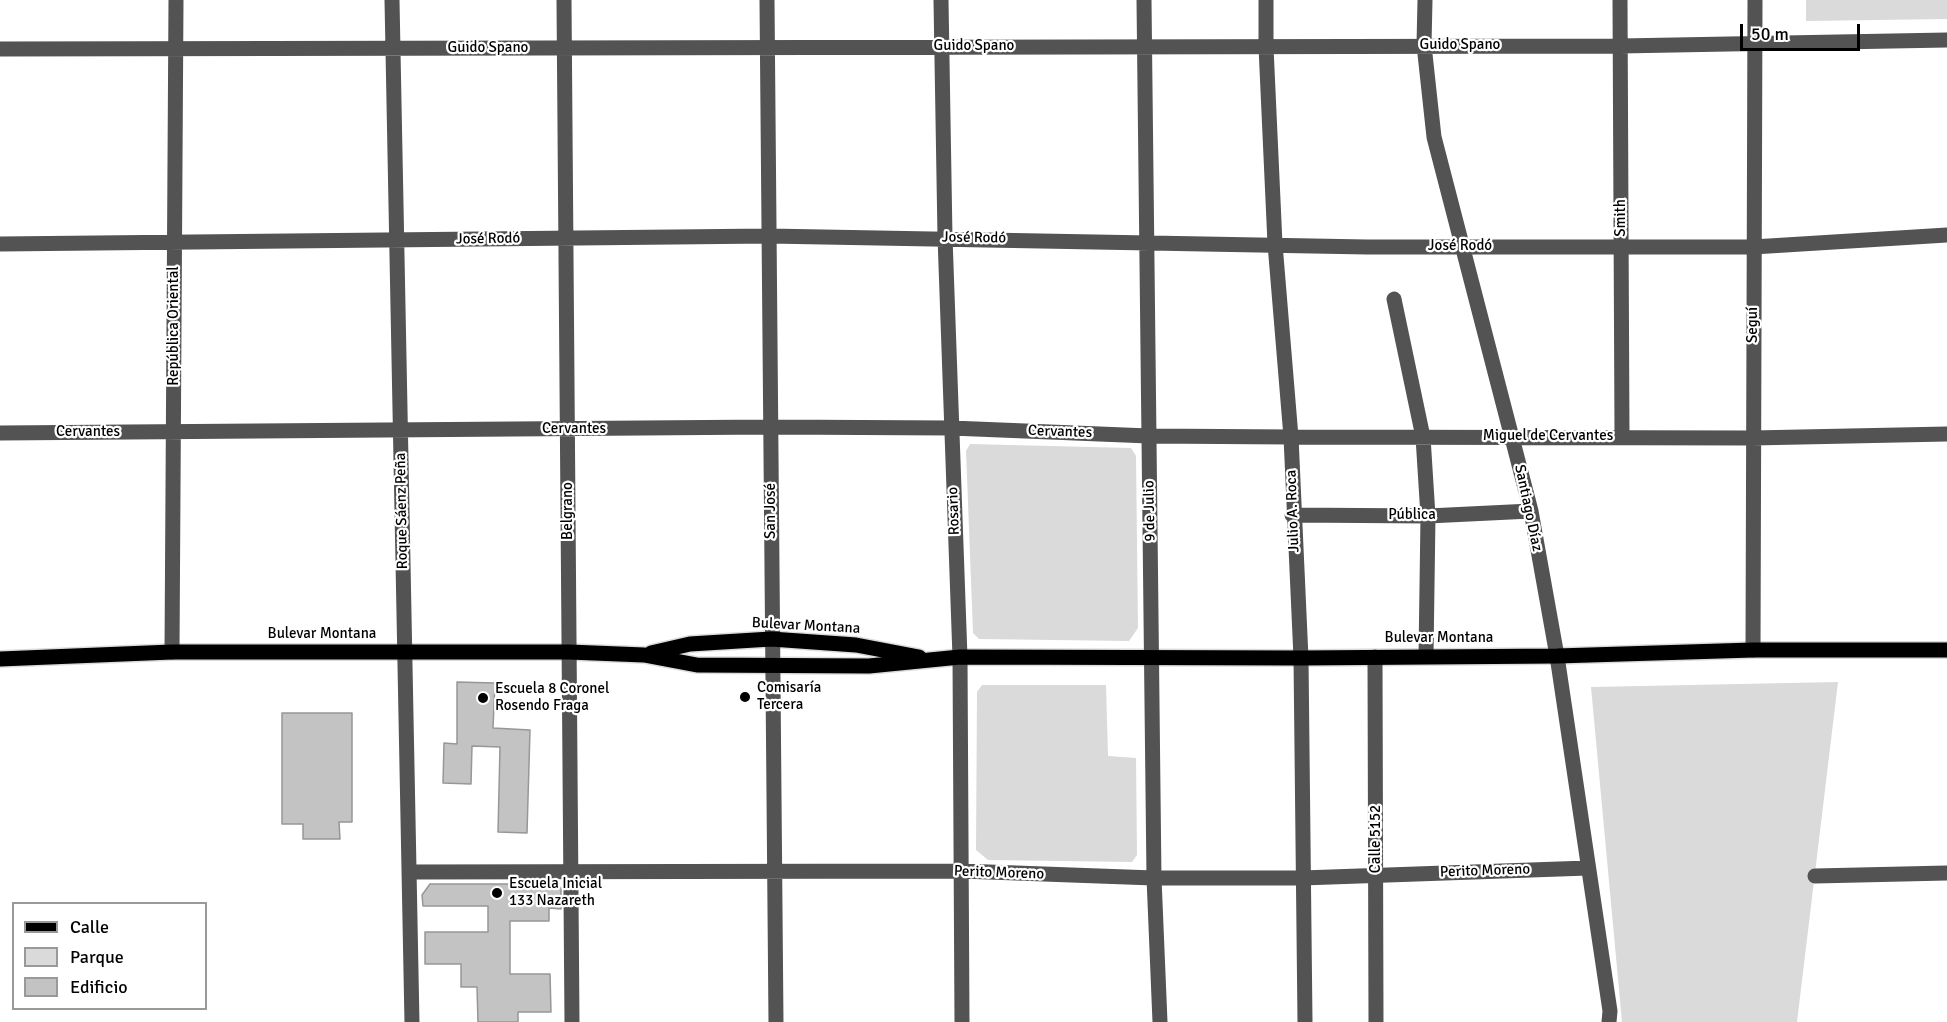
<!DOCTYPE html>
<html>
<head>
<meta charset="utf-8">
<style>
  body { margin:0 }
  #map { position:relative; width:1947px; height:1022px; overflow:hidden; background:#fff; font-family:Signika,sans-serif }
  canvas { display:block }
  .legend { position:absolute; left:12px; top:902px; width:195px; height:108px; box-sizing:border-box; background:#fff; border:2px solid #999; margin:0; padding:8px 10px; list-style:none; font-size:18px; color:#000 }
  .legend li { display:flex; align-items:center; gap:12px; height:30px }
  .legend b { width:30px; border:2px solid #999 }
  .scale { position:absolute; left:1740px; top:24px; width:120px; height:27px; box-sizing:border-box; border:3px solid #000; border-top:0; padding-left:8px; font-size:18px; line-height:21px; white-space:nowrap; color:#000; -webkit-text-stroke:4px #fff; paint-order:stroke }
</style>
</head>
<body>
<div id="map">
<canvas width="1947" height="1022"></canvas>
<ul class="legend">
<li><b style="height:8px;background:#000"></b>Calle</li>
<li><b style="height:16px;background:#dadada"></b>Parque</li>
<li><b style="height:16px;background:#c3c3c3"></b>Edificio</li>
</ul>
<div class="scale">50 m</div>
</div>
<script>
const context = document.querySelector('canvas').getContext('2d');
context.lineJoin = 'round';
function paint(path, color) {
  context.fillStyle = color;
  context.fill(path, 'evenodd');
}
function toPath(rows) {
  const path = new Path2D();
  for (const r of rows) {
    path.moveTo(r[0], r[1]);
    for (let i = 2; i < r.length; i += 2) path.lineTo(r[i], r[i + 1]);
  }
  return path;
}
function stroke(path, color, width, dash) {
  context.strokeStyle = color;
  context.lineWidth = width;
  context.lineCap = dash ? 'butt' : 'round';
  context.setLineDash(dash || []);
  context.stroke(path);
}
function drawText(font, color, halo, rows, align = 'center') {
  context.font = font + ' Signika,sans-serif';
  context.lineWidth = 4.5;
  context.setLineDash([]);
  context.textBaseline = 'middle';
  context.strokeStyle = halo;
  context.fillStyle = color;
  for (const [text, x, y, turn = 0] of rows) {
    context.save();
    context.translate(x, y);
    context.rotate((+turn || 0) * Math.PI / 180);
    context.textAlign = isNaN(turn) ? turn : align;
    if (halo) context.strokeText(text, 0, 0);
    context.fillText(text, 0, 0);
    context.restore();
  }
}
paint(toPath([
  [1806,0,1947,0,1947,19,1806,21],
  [970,444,1131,448,1136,456,1138,628,1129,641,979,639,973,633,966,451],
  [1838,682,1797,1022,1622,1022,1591,687],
  [982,685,1106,685,1108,756,1136,758,1137,855,1132,862,988,860,976,850,977,692]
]), '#dadada');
const building = toPath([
  [457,682,495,683,493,728,530,730,527,833,498,832,500,747,472,746,471,784,443,783,444,743,457,744,457,682],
  [282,713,352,713,352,822,339,822,340,839,303,839,303,824,282,824,282,713],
  [430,884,556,884,561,888,561,909,549,908,549,921,510,921,510,974,550,974,551,1012,518,1012,518,1022,478,1022,477,987,461,987,461,964,425,964,425,932,488,932,488,906,423,906,422,895,430,884]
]);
paint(building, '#c3c3c3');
stroke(building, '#979797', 1.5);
const major = toPath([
  [651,653,690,644,771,639,856,645,919,657],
  [0,659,172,652,569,652,644,655,697,665,869,666,960,657,1301,658,1557,656,1753,650,1947,650]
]);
stroke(major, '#dbdbdb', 18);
stroke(toPath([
  [392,0,412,1022],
  [564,0,572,1022],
  [767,0,776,1022],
  [941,0,945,237,960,657,962,1022],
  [1144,0,1154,878,1160,1022],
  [1266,0,1266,47,1275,244,1291,437,1301,658,1305,1022],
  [1425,0,1424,45,1434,137,1531,511,1557,656,1610,1011,1609,1022],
  [1620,0,1622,436],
  [0,49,1620,46,1947,40],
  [0,244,769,236,1367,247,1753,247,1947,235],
  [1394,299,1423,437,1428,516,1426,656],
  [0,433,770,427,951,428,1149,436,1291,437,1752,438,1947,434],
  [1292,515,1428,516,1531,511],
  [1753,650,1755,0],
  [172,652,176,0],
  [1375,657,1376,1022],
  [409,872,961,871,1154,878,1302,878,1588,868],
  [1815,876,1947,873]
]), '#535353', 15);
stroke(major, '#000', 15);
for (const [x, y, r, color] of [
  [745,697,6,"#000"],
  [483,698,6,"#000"],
  [497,893,6,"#000"]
]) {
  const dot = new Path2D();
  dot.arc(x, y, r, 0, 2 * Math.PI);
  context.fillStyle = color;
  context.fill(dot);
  stroke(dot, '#fff', 2);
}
drawText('15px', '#000', '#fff', [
  ["Guido Spano",1460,45],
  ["Guido Spano",974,46],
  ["Guido Spano",488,48],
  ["Smith",1621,218,-90],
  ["José Rodó",974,238,1],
  ["José Rodó",488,239,-1],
  ["José Rodó",1460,246],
  ["Seguí",1753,325,-90],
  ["República Oriental",174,326,-90],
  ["Cervantes",574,429],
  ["Cervantes",88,432],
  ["Cervantes",1060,432,2],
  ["Miguel de Cervantes",1548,436],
  ["Santiago Díaz",1528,508,78],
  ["Roque Sáenz Peña",402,511,-91],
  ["Belgrano",568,511,-90],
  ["San José",771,511,-90],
  ["Rosario",954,511,-92],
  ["9 de Julio",1150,511,-91],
  ["Julio A. Roca",1293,511,-92],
  ["Pública",1412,515],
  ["Bulevar Montana",806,626,3],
  ["Bulevar Montana",322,634],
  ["Bulevar Montana",1439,638],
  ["Calle 5152",1376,839,-90],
  ["Perito Moreno",1485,871,-2],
  ["Perito Moreno",999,873,2]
]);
drawText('15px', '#000', '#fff', [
  ["Comisaría",757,688],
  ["Tercera",757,705],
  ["Escuela 8 Coronel",495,689],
  ["Rosendo Fraga",495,706],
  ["Escuela Inicial",509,884],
  ["133 Nazareth",509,901]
], 'left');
</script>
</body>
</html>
